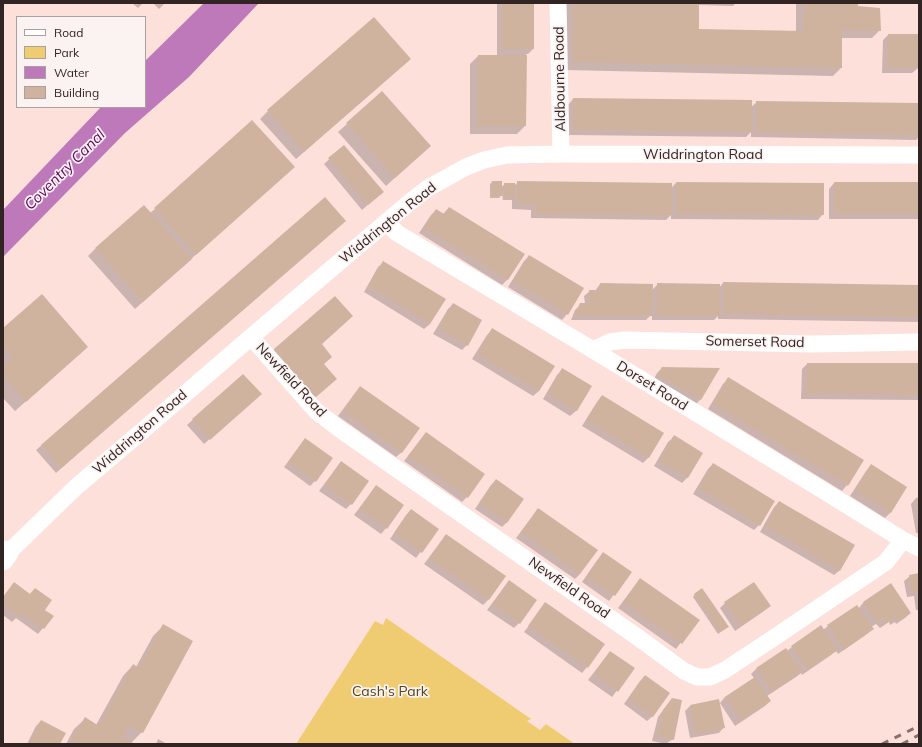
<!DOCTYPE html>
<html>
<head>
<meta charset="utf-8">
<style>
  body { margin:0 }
  #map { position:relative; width:922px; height:747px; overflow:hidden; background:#fee0db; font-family:Mulish,sans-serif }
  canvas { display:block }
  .frame { position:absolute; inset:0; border:4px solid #322422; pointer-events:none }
  .legend { position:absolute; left:16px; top:16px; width:130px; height:92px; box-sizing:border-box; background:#fbf3f2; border:1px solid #aba09f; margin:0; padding:5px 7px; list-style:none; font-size:12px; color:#322422 }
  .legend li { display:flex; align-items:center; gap:8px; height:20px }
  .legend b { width:20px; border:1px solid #aba09f }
</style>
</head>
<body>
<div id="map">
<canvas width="922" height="747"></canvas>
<div class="frame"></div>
<ul class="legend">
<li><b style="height:5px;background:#fff"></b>Road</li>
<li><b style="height:11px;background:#efcc72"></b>Park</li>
<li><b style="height:11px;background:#be79ba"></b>Water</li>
<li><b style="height:11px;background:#cfb39e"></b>Building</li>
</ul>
</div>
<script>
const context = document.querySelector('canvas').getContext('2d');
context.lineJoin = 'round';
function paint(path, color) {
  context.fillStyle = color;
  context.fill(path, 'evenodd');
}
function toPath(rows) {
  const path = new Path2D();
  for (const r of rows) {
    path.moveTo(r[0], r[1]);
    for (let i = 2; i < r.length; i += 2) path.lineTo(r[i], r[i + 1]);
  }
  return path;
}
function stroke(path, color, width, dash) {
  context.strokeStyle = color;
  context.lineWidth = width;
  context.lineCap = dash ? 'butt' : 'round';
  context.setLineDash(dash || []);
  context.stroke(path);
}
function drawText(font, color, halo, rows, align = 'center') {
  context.font = font + ' Mulish,sans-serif';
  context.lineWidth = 3.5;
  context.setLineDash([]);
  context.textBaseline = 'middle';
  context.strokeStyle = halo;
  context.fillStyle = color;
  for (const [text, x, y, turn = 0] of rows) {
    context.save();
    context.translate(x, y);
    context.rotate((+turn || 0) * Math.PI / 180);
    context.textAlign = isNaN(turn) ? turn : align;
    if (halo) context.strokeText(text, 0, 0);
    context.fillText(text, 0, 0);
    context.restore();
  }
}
paint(toPath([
  [386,618,531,719,527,721,540,730,546,724,575,744,296,744,375,621,383,625]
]), '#efcc72');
paint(toPath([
  [204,3,259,3,189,77,125,133,3,257,3,210,101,107,145,107,145,61]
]), '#be79ba');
paint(toPath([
  [132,3,143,3,138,8],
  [153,3,165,3,159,9],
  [497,3,533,3,533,49,528,54,526,54,525,126,517,134,470,134,470,64,478,56,497,56],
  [565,3,736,3,733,6,698,5,698,30,796,32,796,3,857,3,857,7,880,30,872,38,841,38,841,68,833,76,565,70],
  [739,3,770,3,769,4],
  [888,35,918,35,918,68,912,73,882,73,883,40],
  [401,67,296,159,260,119,268,111],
  [382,93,421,154,386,186,338,132],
  [573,99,751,107,757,102,919,104,919,137,916,140,751,137,751,132,746,137,568,135,568,105],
  [344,146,377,197,362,210,324,164],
  [283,177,135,309,88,256,96,248,150,213,155,209],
  [492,182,501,187,505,184,514,186,518,182,671,188,676,183,823,214,818,220,671,219,671,215,666,220,531,218,531,210,512,209,512,200,503,200,502,194,499,198,490,198,490,184],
  [834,183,919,183,919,219,829,219,829,189],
  [449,208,523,254,507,280,502,285,419,233,431,215,436,210,443,214],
  [339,226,56,473,36,450,42,445],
  [529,256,567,314,562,320,508,287,524,261],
  [384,262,430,324,424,329,364,292,378,267],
  [723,283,919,286,919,322,718,319,718,316,714,320,652,320,652,314,646,320,571,320,575,310,581,304,585,304,584,296,590,291,595,291,600,284,652,290,658,284,719,288],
  [453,304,467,345,462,350,433,334,448,309],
  [3,329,87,347,15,411,3,398],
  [493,329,553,367,539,391,533,396,472,359,487,335],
  [321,345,323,364,330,384,310,401,270,355,275,349],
  [807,364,919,365,919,400,801,399,802,369],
  [662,368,718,369,700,400,695,405,653,381,657,373],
  [562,370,590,386,576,411,570,416,543,399,557,375],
  [243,375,255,399,204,444,187,425],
  [728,379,863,460,847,485,842,491,708,409,723,384],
  [360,388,402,452,396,457,338,416,355,393],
  [602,396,663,433,648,458,643,463,582,426,597,402],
  [426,433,467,497,462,502,404,461],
  [674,437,702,453,687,478,682,483,654,466,668,442],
  [305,439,315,481,310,486,284,467],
  [341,462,351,504,346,509,319,491],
  [713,464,759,525,754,530,693,494,708,469],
  [871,465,906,487,890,513,885,518,850,496,866,471],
  [496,480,507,522,502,527,475,509,491,485],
  [376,486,386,528,381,534,354,515],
  [916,498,919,498,919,533,916,533,911,504],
  [779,502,840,570,834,575,760,532,774,507],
  [538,509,580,574,575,579,516,538],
  [411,510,438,529,416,558,390,539,406,515],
  [446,535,504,576,488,600,483,605,424,564],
  [598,559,630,573,609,601,582,582],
  [919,574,919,610,916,610,914,596,907,597,904,581,910,576],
  [640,579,698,620,676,649,618,608],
  [509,581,519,623,514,628,487,610],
  [14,584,29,595,35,589,43,610,53,616,38,634,16,618,12,622,3,615,3,597],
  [891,585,910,613,905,618,896,624,895,622,890,625,889,622,880,628,876,624,871,627,872,629,867,634,838,654,836,651,831,655,802,675,801,673,796,677,767,696,770,701,765,706,735,726,720,703,725,697,754,678,751,674,756,669,786,649,787,651,792,647,823,630,828,626,859,608,863,603],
  [695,594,725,629,718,634,693,597],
  [546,603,604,644,587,667,582,673,524,632],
  [725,603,770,606,764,611,735,631,720,608],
  [163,626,142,732,131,743,133,744,66,744,74,729,85,719,96,725,123,676,133,665,136,667,153,636],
  [610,652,633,669,612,697,588,680],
  [645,676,653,716,647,721,624,704,640,681],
  [718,701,724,727,719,733,690,738,685,711,690,706],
  [667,705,673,739,666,744,652,741,658,717],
  [41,721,59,744,27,744,36,726]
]), '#0003');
paint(toPath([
  [502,3,534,3,534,49,502,49],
  [573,3,699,3,699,29,803,31,804,3,858,3,858,6,880,8,881,31,842,30,842,68,573,62],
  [374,17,411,59,304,152,267,110],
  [888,34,919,34,919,68,887,68],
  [478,55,527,55,526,126,477,126],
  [382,91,431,146,395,178,346,123],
  [573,98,752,100,752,132,573,130],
  [756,101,919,103,919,135,756,132],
  [252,120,295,167,196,255,154,208],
  [344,145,384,192,368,205,328,158],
  [492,181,502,181,502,196,492,196],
  [517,181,672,183,672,215,536,214,536,205,517,204],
  [676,182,824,183,824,215,676,214],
  [834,182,919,182,919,214,834,214],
  [504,183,515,183,515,198,504,198],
  [325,197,346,221,61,468,41,445],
  [144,205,192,259,143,302,95,248],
  [449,207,525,254,508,280,424,228,436,209,444,214],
  [529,255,584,288,568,315,513,281],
  [383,261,446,299,430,324,368,286],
  [723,282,919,285,919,317,723,314],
  [600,283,653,284,652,316,575,315,580,303,590,303,589,290,600,290],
  [657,283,720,284,720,316,657,315],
  [42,294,88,347,26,402,3,376,3,366,13,357,3,346,3,328],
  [335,296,353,316,322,344,332,357,324,364,337,379,316,397,274,349],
  [453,303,482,320,468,346,438,328],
  [492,328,555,366,539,391,477,354],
  [807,363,919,363,919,395,806,394],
  [662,367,720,368,701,400,657,375],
  [562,368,592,386,577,411,547,394],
  [243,374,262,394,210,440,192,419],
  [728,377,864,460,848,486,713,404],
  [360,386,420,428,402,453,343,411],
  [602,395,664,433,649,458,586,420],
  [426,432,485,474,468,498,408,456],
  [674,435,703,453,688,478,658,461],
  [305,438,333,458,316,482,288,462],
  [341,461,369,481,352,505,324,485],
  [713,463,775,501,760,526,698,488],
  [871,464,907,487,891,513,855,491],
  [496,479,524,499,507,523,479,503],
  [376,485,404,505,387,529,359,509],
  [919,497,919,513,918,513,916,498],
  [779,501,855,545,840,571,765,526],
  [538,508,598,550,580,574,521,532],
  [411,509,439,529,422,553,394,533],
  [446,534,506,576,489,600,429,558],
  [603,552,632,572,615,596,586,577],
  [919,573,919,591,912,592,909,575],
  [640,578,700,620,682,644,623,602],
  [509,580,537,600,520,624,492,604],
  [14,582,30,594,35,588,52,600,45,610,54,616,44,629,21,613,18,617,3,606,7,601,3,597],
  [754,582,771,606,741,626,724,602],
  [891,583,911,613,902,619,901,617,896,620,894,618,885,624,882,619,877,623,863,602],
  [702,588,729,627,720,632,694,594],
  [545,602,605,644,588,668,528,626],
  [857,605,874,629,844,650,827,625],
  [163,624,193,641,143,733,130,726,123,737,135,744,78,744,71,741,85,717,99,726,133,664,139,668],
  [821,625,838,650,807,670,791,646],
  [786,648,802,672,772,692,756,668],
  [610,651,635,668,618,692,593,674],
  [645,675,670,693,653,717,628,699],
  [755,677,771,701,741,721,725,697],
  [672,698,682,700,674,740,657,736,663,710],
  [719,699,725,728,695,734,690,705],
  [41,720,66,733,60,744,28,744],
  [158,739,167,744,156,744]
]), '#cfb39e');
stroke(toPath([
  [558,3,561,154],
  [386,222,397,233,593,350,829,494,903,540,919,548],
  [251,337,316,411,341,430,636,636,684,671,697,677,710,677,725,670,772,639,886,562,903,540],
  [593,350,610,342,624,340,813,344,919,342],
  [8,553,76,487,141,432,251,337,410,202,428,188,466,167,484,160,507,155,561,154,919,155]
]), '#fff', 17);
stroke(toPath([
  [3,551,8,553,3,560]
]), '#fff', 21);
stroke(toPath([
  [882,744,919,726],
  [902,744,919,735]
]), '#85716d', 3, [7, 7]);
drawText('14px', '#322422', '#fbf3f2', [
  ["Aldbourne Road",560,79,-91],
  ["Widdrington Road",703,155],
  ["Widdrington Road",388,223,-39],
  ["Somerset Road",755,342,1],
  ["Newfield Road",291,380,47],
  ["Dorset Road",652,386,32],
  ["Widdrington Road",140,432,-41],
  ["Newfield Road",569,588,35]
]);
drawText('14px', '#53441c', '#fbf3f2', [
  ["Cash's Park",390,692]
]);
drawText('italic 15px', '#60075f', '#fbf3f2', [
  ["Coventry Canal",65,170,-45]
]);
</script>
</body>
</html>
